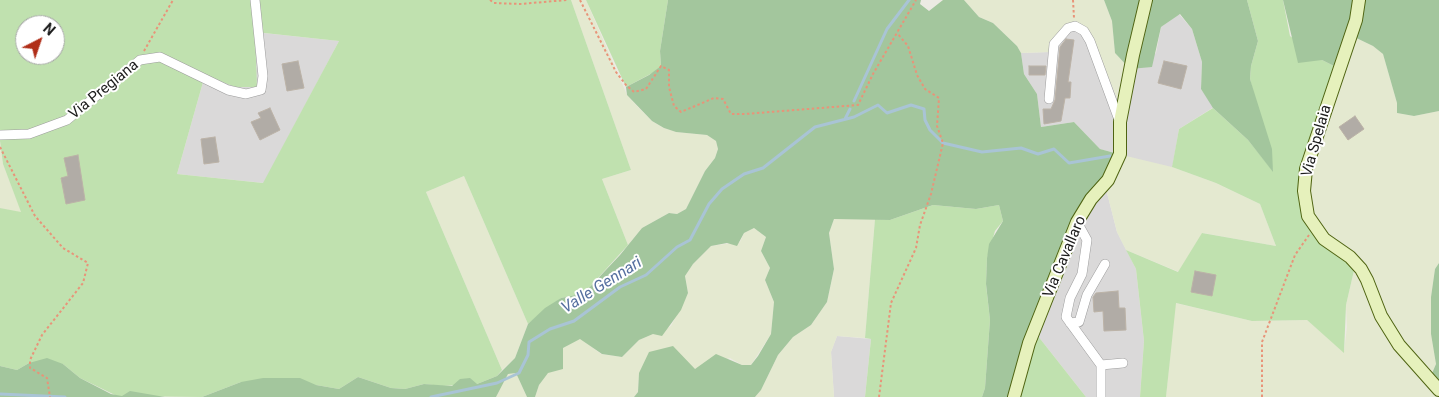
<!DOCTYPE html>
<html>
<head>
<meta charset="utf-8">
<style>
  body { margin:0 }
  #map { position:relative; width:1439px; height:397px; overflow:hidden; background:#eceae3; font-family:Roboto,sans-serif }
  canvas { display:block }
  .north { position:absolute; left:15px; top:15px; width:50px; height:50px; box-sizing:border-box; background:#fff; border:1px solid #a4a4a4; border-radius:50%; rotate:41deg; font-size:14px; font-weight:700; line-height:20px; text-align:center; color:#1c1c1c }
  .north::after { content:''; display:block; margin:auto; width:18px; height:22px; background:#b02e18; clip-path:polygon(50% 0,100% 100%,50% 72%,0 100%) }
</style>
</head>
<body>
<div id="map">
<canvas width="1439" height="397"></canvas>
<div class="north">N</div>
</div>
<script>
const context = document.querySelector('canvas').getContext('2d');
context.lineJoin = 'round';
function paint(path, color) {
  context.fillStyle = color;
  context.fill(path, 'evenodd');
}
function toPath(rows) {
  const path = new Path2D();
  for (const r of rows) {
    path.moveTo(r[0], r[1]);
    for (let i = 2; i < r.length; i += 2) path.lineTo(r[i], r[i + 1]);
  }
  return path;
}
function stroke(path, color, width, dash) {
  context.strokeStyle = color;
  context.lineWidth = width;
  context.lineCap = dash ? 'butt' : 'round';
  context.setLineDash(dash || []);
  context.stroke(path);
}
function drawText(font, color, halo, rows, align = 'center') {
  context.font = font + ' Roboto,sans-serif';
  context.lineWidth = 4;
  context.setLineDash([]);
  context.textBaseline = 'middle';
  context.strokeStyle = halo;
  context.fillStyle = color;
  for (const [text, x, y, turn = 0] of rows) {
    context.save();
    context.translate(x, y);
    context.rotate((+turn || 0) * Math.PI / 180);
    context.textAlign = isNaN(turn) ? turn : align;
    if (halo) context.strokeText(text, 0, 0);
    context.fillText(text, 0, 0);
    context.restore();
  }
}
paint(toPath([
  [1179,14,1192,29,1202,62,1201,89,1214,107,1179,129,1172,169,1100,149,1074,122,1041,127,1037,94,1024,74,1021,53,1050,52,1071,23,1090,33,1122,110,1130,69,1156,53,1161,27],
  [254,32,339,41,264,183,177,174,205,75],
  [1105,185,1117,232,1136,269,1144,341,1140,397,1086,397,1034,331,1079,224],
  [837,336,871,339,865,397,834,397,831,352]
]), '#dad9d9');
paint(toPath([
  [571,0,586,0,627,95,637,106,652,121,664,128,676,132,707,135,716,141,718,149,715,158,705,171,686,209,677,214,669,213,642,228,628,245,602,179,631,170],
  [964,0,1104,0,1112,21,1115,53,1130,69,1122,111,1090,33,1071,23,1050,52,1021,53,1017,46,993,23,979,17],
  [1348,34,1373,46,1383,54,1397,103,1397,113,1414,116,1439,111,1439,263,1435,269,1431,297,1431,334,1436,364,1430,378,1439,388,1439,397,1166,397,1175,303,1252,321,1307,320,1344,352,1347,327,1346,305,1355,266,1327,240,1308,210,1307,179],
  [0,141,3,164,22,213,0,208],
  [1122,155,1172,167,1216,183,1260,204,1276,246,1203,233,1179,272,1126,250,1117,232,1105,185],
  [464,176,528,324,515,358,502,370,426,192],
  [834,219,875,219,865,338,837,336,831,352,834,397,755,397,761,390,778,355,793,337,811,325,827,302,834,269,829,233],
  [754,228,766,237,761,251,770,268,765,280,774,302,771,334,751,365,742,365,730,358,695,369,639,373,638,392,634,397,535,397,539,385,563,348,580,338,601,354,622,357,639,340,671,326,688,293,685,276,693,264,711,246,740,242,744,233],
  [516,373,527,397,496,397,508,374]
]), '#e4e9d0');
paint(toPath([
  [0,0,571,0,631,170,602,179,628,245,587,290,580,294,561,298,528,324,464,176,426,192,502,370,497,376,477,384,442,386,424,384,405,389,391,388,358,377,339,389,316,385,241,382,202,397,117,396,80,378,63,364,29,363,17,370,0,366,0,208,21,212,3,164,0,141],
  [25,25,55,25,55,55,25,55],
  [255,32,339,41,263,183,177,174,205,75,235,87,257,87],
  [586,0,668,0,660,51,661,66,656,71,626,87],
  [1247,0,1283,0,1290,36,1322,60,1338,68,1307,179,1308,210,1327,240,1355,266,1346,305,1344,353,1307,320,1252,321,1176,303,1166,397,1140,397,1144,341,1136,269,1126,250,1178,272,1202,233,1276,246,1260,204,1216,183,1172,167,1179,129,1213,108,1248,140,1273,171,1250,79,1251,66,1258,41],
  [933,205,976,209,999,205,1003,221,995,231,987,258,986,285,990,320,985,388,982,397,865,397,871,339,865,338,875,219,890,220],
  [1034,331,1086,397,1012,397]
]), '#c0e1af');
paint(toPath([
  [668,0,921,0,920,4,929,11,943,0,964,0,979,17,993,23,1017,46,1021,53,1024,74,1037,94,1041,127,1074,122,1100,149,1122,155,1079,224,1012,397,982,397,985,388,990,320,986,284,987,258,989,244,1003,221,999,205,976,209,933,205,890,220,834,219,829,233,834,269,827,302,811,325,793,337,778,355,761,390,755,397,634,397,638,392,639,373,649,352,673,346,695,369,716,354,742,365,751,365,758,356,771,334,774,302,765,280,770,268,761,251,766,237,754,228,744,233,737,246,727,243,711,246,693,264,685,276,688,293,681,310,662,336,653,334,639,340,622,357,602,354,580,339,563,348,563,369,548,373,539,385,535,397,527,397,516,373,508,374,496,397,202,397,241,382,263,378,300,378,316,385,339,389,358,377,391,388,405,389,424,384,452,386,460,379,470,378,477,384,497,376,515,358,528,324,545,308,561,298,580,294,587,290,620,255,642,228,669,213,677,214,686,209,705,171,715,158,718,149,716,141,707,135,676,132,664,128,652,121,627,95,626,87,649,75,661,66,660,51],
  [1104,0,1247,0,1258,41,1251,66,1250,79,1272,149,1273,172,1248,140,1213,108,1201,89,1202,62,1192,29,1180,14,1161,27,1152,67,1130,69,1115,53,1112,21],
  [1283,0,1439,0,1439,111,1414,116,1397,113,1397,103,1383,54,1373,46,1348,34,1338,68,1322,60,1298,63],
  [1439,263,1439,388,1430,378,1436,364,1431,334,1431,297,1435,269],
  [47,358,63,364,80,378,111,394,122,396,130,391,165,397,0,397,0,366,17,370,29,363]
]), '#a3c69d');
stroke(toPath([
  [854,101,887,29,909,0],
  [845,119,850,109],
  [0,394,65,397],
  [431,397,497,383,519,373,528,355,529,342,550,329,574,321,620,287,646,275,677,247,690,240,709,204,722,189,744,174,763,168,815,127,854,117,878,105,887,113,911,105,924,109,925,120,930,130,943,143,982,152,1021,148,1038,154,1054,149,1069,163,1110,156]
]), '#a9c4d5', 3);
const building = toPath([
  [1066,39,1074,40,1068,82,1071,82,1070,98,1065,98,1061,121,1044,124,1043,109,1051,109,1055,100,1060,47,1066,39],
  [298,61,304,88,287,91,282,64,298,61],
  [1164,61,1187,66,1181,89,1158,83,1164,61],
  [1029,66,1046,66,1045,75,1029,75,1029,66],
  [270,108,280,130,260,140,251,122,261,118,258,113,270,108],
  [1355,116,1364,129,1348,140,1339,127,1355,116],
  [215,137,219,162,204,164,201,139,215,137],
  [78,155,85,200,66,204,61,178,68,176,64,158,78,155],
  [1195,271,1216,275,1212,296,1191,292,1195,271],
  [1118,291,1119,308,1125,308,1126,330,1104,331,1103,311,1094,312,1093,297,1096,293,1118,291]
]);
paint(building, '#b1aca6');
stroke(building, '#bcb3a7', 1);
const street = toPath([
  [1049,99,1054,44,1068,28,1075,26,1084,31,1090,41,1119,120],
  [0,135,29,134,67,120,140,60,160,57,228,90,246,94,261,90,263,76,255,0],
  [1077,222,1087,240,1082,274,1070,298,1066,317,1101,365,1123,363],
  [1070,323,1079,322,1087,295,1105,264],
  [1101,365,1101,397]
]);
const secondary = toPath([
  [1359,0,1356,20,1306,169,1304,191,1308,216,1324,239,1350,257,1361,269,1367,280,1381,316,1399,345,1439,390],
  [1014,397,1029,343,1077,222,1091,199,1108,180,1120,154,1120,122,1133,55,1146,0]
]);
stroke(street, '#9d9d9d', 10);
stroke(secondary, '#4f6412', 14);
stroke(toPath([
  [490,0,494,3,520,4,567,0],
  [580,0,616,72,626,85,634,92,646,89,661,66,669,70,669,87,674,106,681,112,714,98,723,99,731,114,745,114,858,105,873,74,916,0],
  [1073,0,1074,18],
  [144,51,173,0],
  [0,147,35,216,63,248,88,263,83,283,42,335,30,360,30,368,47,378,50,397],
  [879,397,891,303,916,248,920,225,931,194,943,143,937,126,939,98,925,89,917,75,908,46,897,33],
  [1262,397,1262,342,1295,255,1309,235]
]), '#e89479', 2, [2.5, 2.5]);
stroke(street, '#fff', 9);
stroke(secondary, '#e6f1bc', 12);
drawText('15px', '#1c1c1c', '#fff', [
  ["Via Pregiana",104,90,-39],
  ["Via Spelaia",1317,141,-74],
  ["Via Cavallaro",1065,257,-67]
]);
drawText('italic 16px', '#556f9f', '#fff', [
  ["Valle Gennari",602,286,-32]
]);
</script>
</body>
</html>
